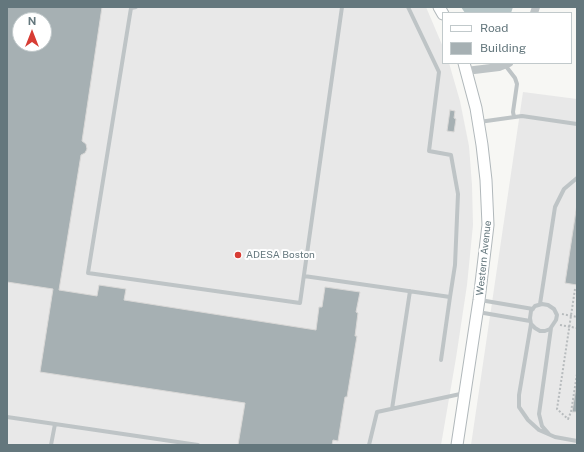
<!DOCTYPE html>
<html>
<head>
<meta charset="utf-8">
<style>
  body { margin:0 }
  #map { position:relative; width:584px; height:452px; overflow:hidden; background:#f7f7f4; font-family:"Public Sans",sans-serif }
  canvas { display:block }
  .frame { position:absolute; inset:0; border:8px solid #64777d; pointer-events:none }
  .legend { position:absolute; left:442px; top:12px; width:130px; height:52px; box-sizing:border-box; background:#fff; border:1px solid #c1c9cb; margin:0; padding:5px 7px; list-style:none; font-size:12px; color:#64777d }
  .legend li { display:flex; align-items:center; gap:8px; height:20px }
  .legend b { width:20px; border:1px solid #c1c9cb }
  .north { position:absolute; left:12px; top:12px; width:40px; height:40px; box-sizing:border-box; background:#fff; border:1px solid #c1c9cb; border-radius:50%; rotate:0deg; font-size:11px; font-weight:700; line-height:16px; text-align:center; color:#64777d }
  .north::after { content:''; display:block; margin:auto; width:14px; height:18px; background:#d73c34; clip-path:polygon(50% 0,100% 100%,50% 72%,0 100%) }
</style>
</head>
<body>
<div id="map">
<canvas width="584" height="452"></canvas>
<div class="frame"></div>
<ul class="legend">
<li><b style="height:5px;background:#fff"></b>Road</li>
<li><b style="height:11px;background:#a6b0b3"></b>Building</li>
</ul>
<div class="north">N</div>
</div>
<script>
const context = document.querySelector('canvas').getContext('2d');
context.lineJoin = 'round';
function paint(path, color) {
  context.fillStyle = color;
  context.fill(path, 'evenodd');
}
function toPath(rows) {
  const path = new Path2D();
  for (const r of rows) {
    path.moveTo(r[0], r[1]);
    for (let i = 2; i < r.length; i += 2) path.lineTo(r[i], r[i + 1]);
  }
  return path;
}
function stroke(path, color, width, dash) {
  context.strokeStyle = color;
  context.lineWidth = width;
  context.lineCap = dash ? 'butt' : 'round';
  context.setLineDash(dash || []);
  context.stroke(path);
}
function drawText(font, color, halo, rows, align = 'center') {
  context.font = font + ' "Public Sans",sans-serif';
  context.lineWidth = 4;
  context.setLineDash([]);
  context.textBaseline = 'middle';
  context.strokeStyle = halo;
  context.fillStyle = color;
  for (const [text, x, y, turn = 0] of rows) {
    context.save();
    context.translate(x, y);
    context.rotate((+turn || 0) * Math.PI / 180);
    context.textAlign = isNaN(turn) ? turn : align;
    if (halo) context.strokeText(text, 0, 0);
    context.fillText(text, 0, 0);
    context.restore();
  }
}
paint(toPath([
  [7,7,426,7,443,47,443,63,449,63,460,101,469,146,472,185,473,225,467,285,456,358,441,445,7,445],
  [20,20,44,20,44,44,20,44],
  [523,92,577,99,577,445,471,445]
]), '#e8e8e8');
paint(toPath([
  [461,7,513,7,511,13,465,13]
]), '#b5c4c6');
const building = toPath([
  [7,7,102,7,82,141,86,144,87,149,85,153,81,155,59,290,97,296,99,285,126,289,124,300,316,330,319,307,322,307,325,287,360,292,356,312,358,313,355,336,357,336,347,397,345,397,338,441,333,440,332,445,238,445,245,403,40,372,53,289,7,282,7,7],
  [20,20,44,20,44,44,20,44,20,20],
  [450,110,455,111,454,118,456,119,454,132,447,131,450,110],
  [577,204,577,285,565,283,577,204],
  [577,381,577,412,572,412,577,381]
]);
paint(building, '#a6b0b3');
stroke(building, '#d9d8d7', 1);
const secondary = toPath([
  [439,7,443,14],
  [457,445,479,300,488,225,486,180,482,145,476,108,464,63]
]);
stroke(secondary, '#b1b8bb', 13);
stroke(toPath([
  [575,289,557,409,568,419,571,412,577,374],
  [562,314,577,317],
  [560,325,577,328]
]), '#b7bbbd', 2, [2, 2]);
stroke(toPath([
  [136,7,131,8,88,273,300,303,342,7],
  [505,65,515,78,517,84,513,112,514,117],
  [479,122,522,116,577,124],
  [304,276,450,297,455,265,458,194,451,155,429,151,439,72,408,7],
  [480,300,533,309],
  [540,304,555,207,564,189,577,178],
  [478,312,530,321],
  [531,324,535,328,540,331,545,331,550,329,556,320,557,315,554,309,548,305,542,304,535,306,531,311,530,318,531,324,519,395,519,407,528,420,539,430,555,437,577,441],
  [441,360,450,297],
  [392,409,410,291],
  [7,417,55,424,51,445],
  [55,424,198,445],
  [549,434,542,426,539,414,551,328],
  [369,445,377,412,465,393]
]), '#bec4c6', 4);
stroke(toPath([
  [534,13,536,7],
  [466,71,499,67,509,63]
]), '#bec4c6', 8);
stroke(secondary, '#fff', 11);
for (const [x, y, r, color] of [
  [238,255,4,"#d73c34"]
]) {
  const dot = new Path2D();
  dot.arc(x, y, r, 0, 2 * Math.PI);
  context.fillStyle = color;
  context.fill(dot);
  stroke(dot, '#fff', 1.5);
}
drawText('10px', '#64777d', '#fff', [
  ["ADESA Boston",246,255]
], 'left');
drawText('10px', '#64777d', '#fff', [
  ["Western Avenue",484,258,-84]
]);
</script>
</body>
</html>
